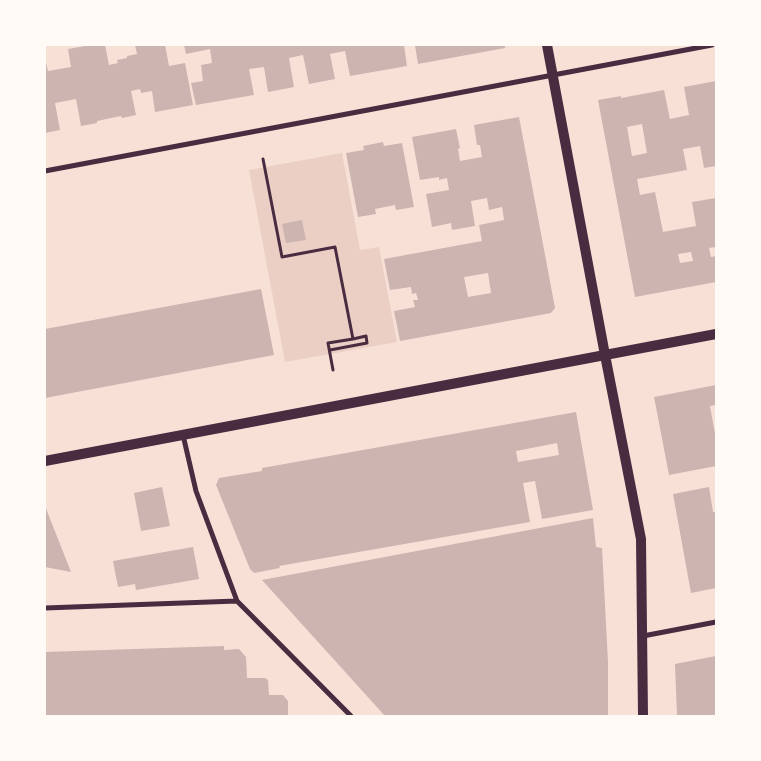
<!DOCTYPE html>
<html>
<head>
<meta charset="utf-8">
<style>
  body { margin:0 }
  #map { position:relative; width:761px; height:761px; overflow:hidden; background:#f7e1d7; font-family:Lato,sans-serif }
  canvas { display:block }
  .frame { position:absolute; inset:0; border:46px solid #fffaf5; pointer-events:none }
</style>
</head>
<body>
<div id="map">
<canvas width="761" height="761"></canvas>
<div class="frame"></div>
</div>
<script>
const context = document.querySelector('canvas').getContext('2d');
context.lineJoin = 'round';
function paint(path, color) {
  context.fillStyle = color;
  context.fill(path, 'evenodd');
}
function toPath(rows) {
  const path = new Path2D();
  for (const r of rows) {
    path.moveTo(r[0], r[1]);
    for (let i = 2; i < r.length; i += 2) path.lineTo(r[i], r[i + 1]);
  }
  return path;
}
function stroke(path, color, width, dash) {
  context.strokeStyle = color;
  context.lineWidth = width;
  context.lineCap = dash ? 'butt' : 'round';
  context.setLineDash(dash || []);
  context.stroke(path);
}
paint(toPath([
  [342,153,360,250,379,247,397,342,285,362,249,170]
]), '#ebcfc5');
paint(toPath([
  [91,45,105,45,109,65,118,63,117,60,127,58,127,56,137,54,135,45,165,45,169,66,185,63,193,105,155,112,152,91,141,93,140,89,131,91,136,115,122,118,121,116,97,121,97,123,81,126,76,99,55,103,60,130,45,133,45,59,48,71,71,67,68,49],
  [184,45,404,45,407,66,350,76,345,51,330,54,335,79,309,84,303,55,289,58,294,87,268,92,264,67,249,69,254,95,196,105,191,83,203,81,201,65,212,63,210,49,186,54],
  [415,45,505,45,505,48,418,64],
  [716,81,716,166,704,168,700,146,683,149,687,170,637,179,640,195,655,192,663,232,696,226,692,202,716,198,716,247,709,248,711,257,716,256,716,282,635,297,598,100,621,96,621,98,664,90,670,119,689,115,684,87],
  [642,124,647,153,632,156,627,127],
  [691,252,693,261,680,263,678,254],
  [519,117,555,308,551,313,400,341,394,311,415,307,413,300,418,300,416,293,412,294,411,287,390,290,384,259,482,241,479,225,504,220,502,207,489,210,487,198,471,201,475,226,452,230,451,223,432,227,426,194,449,190,447,178,439,180,439,177,420,180,412,137,456,129,460,148,458,149,460,161,482,157,480,145,477,145,474,125],
  [488,273,491,293,468,297,464,277],
  [383,142,384,146,402,143,414,207,396,210,395,205,375,209,376,214,358,217,346,153,364,150,363,146],
  [302,220,306,240,286,243,282,224],
  [261,289,274,355,45,398,45,329],
  [716,385,716,405,710,406,716,439,716,466,669,475,654,397],
  [576,412,593,510,542,519,535,481,523,483,530,522,279,566,280,568,254,573,250,569,216,485,219,478,262,471,262,468],
  [557,443,559,455,518,462,516,451],
  [162,487,170,526,141,531,134,493],
  [709,487,713,512,716,512,716,588,691,593,673,494],
  [45,506,71,572,45,567],
  [593,518,596,547,602,548,608,662,608,716,385,716,262,580],
  [193,547,199,579,136,590,135,584,118,587,113,561],
  [224,646,224,650,239,649,246,657,247,678,265,678,268,680,269,695,283,695,288,701,288,716,45,716,45,652],
  [716,656,716,716,677,716,675,664]
]), '#ccb4b1');
stroke(toPath([
  [263,159,282,257,335,247,353,339,328,343,333,370],
  [330,350,367,343,366,336,353,339]
]), '#4a2c40', 3);
stroke(toPath([
  [45,171,712,45],
  [183,435,196,491,237,601,351,716],
  [45,608,237,601],
  [643,636,716,622]
]), '#4a2c40', 5);
stroke(toPath([
  [547,45,605,355,641,539,643,716],
  [45,461,716,334]
]), '#4a2c40', 10);
</script>
</body>
</html>
